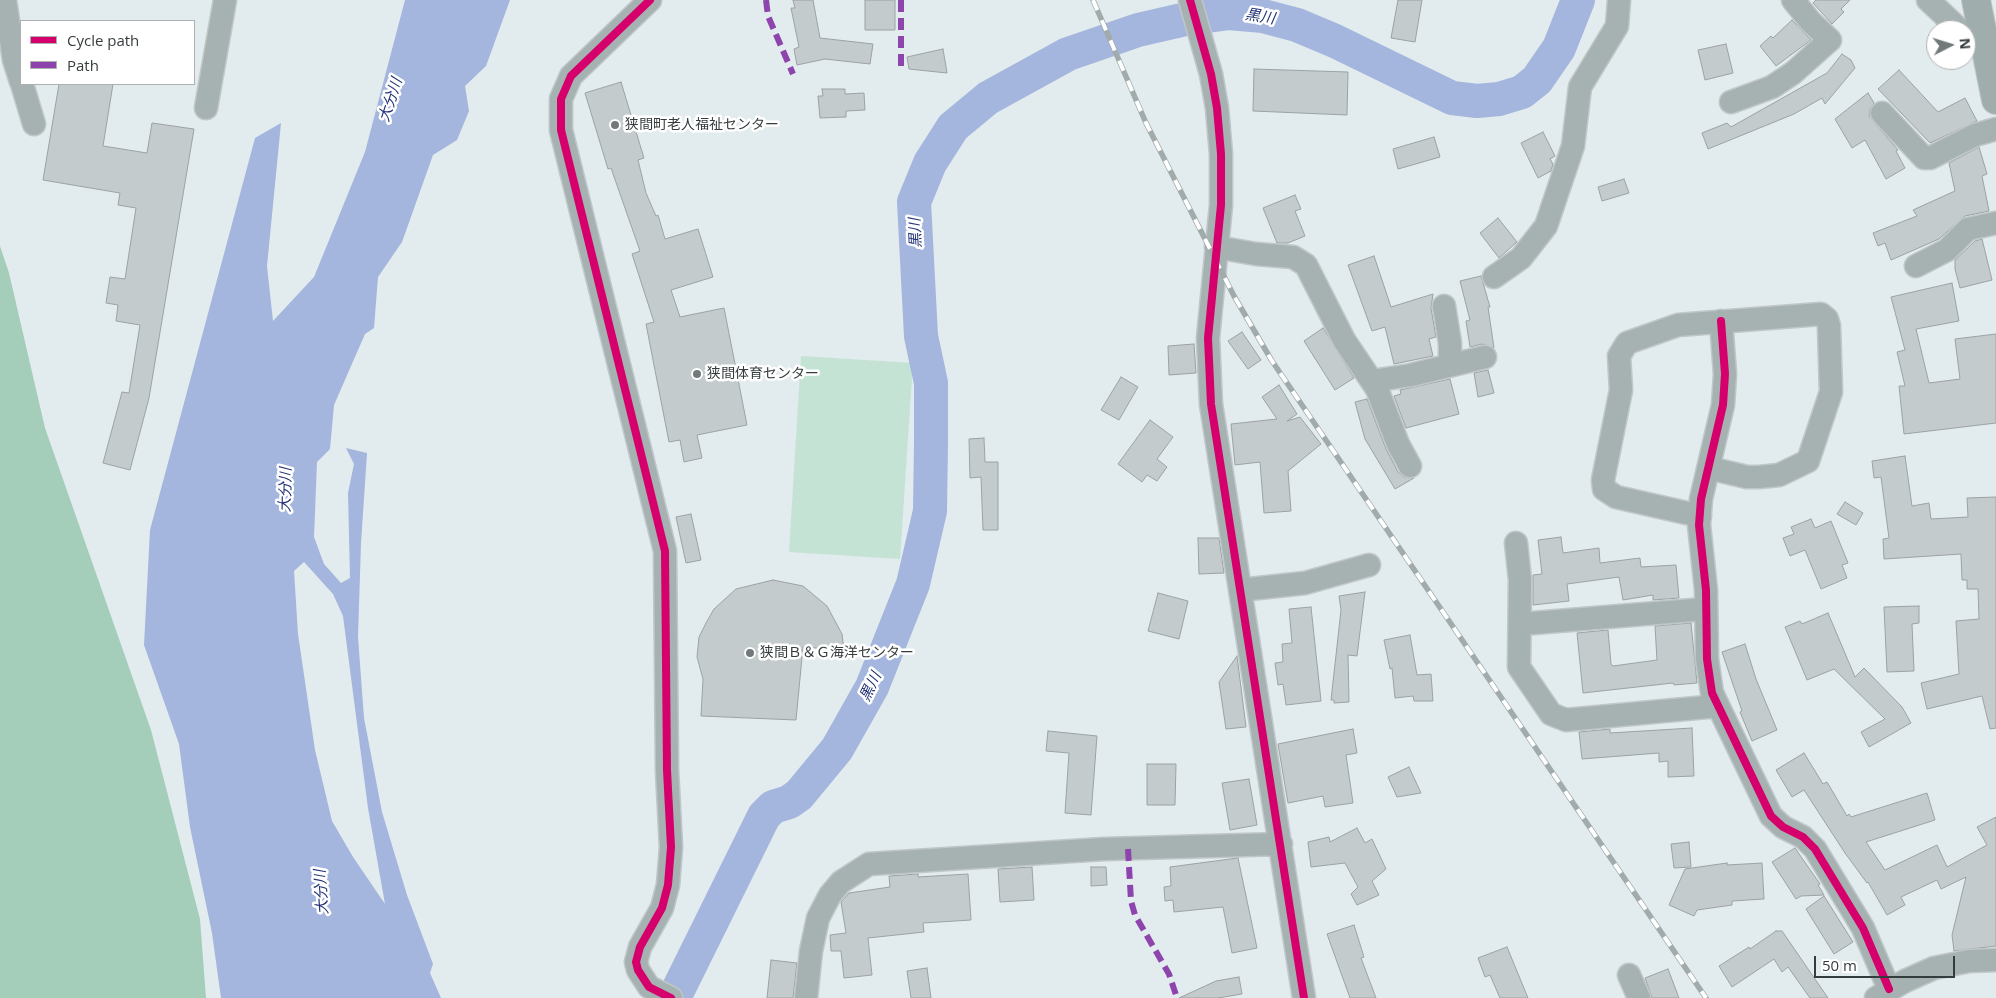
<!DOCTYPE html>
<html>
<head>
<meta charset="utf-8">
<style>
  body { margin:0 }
  #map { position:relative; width:1996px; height:998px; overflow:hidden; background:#e2ebed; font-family:"Open Sans",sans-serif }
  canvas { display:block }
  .legend { position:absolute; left:20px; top:20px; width:175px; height:65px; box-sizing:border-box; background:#fff; border:1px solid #aeb1b1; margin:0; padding:6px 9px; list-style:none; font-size:15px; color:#353c3d }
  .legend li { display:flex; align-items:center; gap:10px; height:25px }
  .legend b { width:25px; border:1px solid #aeb1b1 }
  .north { position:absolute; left:1926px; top:20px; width:50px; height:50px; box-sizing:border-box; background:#fff; border:1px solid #aeb1b1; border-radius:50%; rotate:85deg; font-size:14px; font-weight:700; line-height:20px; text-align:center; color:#353c3d }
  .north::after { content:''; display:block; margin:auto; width:18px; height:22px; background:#72797b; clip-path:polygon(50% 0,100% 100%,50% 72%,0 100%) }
  .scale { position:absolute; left:1814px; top:956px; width:141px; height:22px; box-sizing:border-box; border:2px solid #353c3d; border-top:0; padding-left:6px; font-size:15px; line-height:18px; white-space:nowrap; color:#353c3d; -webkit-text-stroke:4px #fff; paint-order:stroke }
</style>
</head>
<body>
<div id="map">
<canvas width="1996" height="998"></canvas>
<ul class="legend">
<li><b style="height:6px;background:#d6006c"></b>Cycle path</li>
<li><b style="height:6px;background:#8e44ad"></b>Path</li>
</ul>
<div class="north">N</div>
<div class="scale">50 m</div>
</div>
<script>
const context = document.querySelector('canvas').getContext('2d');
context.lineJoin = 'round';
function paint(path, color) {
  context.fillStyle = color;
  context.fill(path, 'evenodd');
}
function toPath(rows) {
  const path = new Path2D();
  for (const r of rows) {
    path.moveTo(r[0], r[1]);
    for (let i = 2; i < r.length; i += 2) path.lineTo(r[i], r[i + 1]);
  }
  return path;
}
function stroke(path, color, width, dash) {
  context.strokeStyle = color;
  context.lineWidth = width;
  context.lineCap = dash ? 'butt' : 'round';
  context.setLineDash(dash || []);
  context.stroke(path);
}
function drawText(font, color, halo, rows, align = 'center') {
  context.font = font + ' "Open Sans","Noto Sans JP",sans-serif';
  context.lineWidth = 5;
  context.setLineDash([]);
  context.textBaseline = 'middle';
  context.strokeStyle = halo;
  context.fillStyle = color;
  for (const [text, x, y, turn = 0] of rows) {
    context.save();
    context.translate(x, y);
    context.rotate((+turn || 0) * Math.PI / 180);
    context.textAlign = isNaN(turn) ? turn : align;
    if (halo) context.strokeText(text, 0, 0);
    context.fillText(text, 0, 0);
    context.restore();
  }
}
paint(toPath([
  [801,356,913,363,900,559,789,552]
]), '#c4e3d4');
paint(toPath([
  [0,246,9,273,45,428,151,730,200,919,206,998,0,998]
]), '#a5ceba');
paint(toPath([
  [405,0,510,0,486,66,465,86,469,111,457,140,433,155,402,242,378,277,374,328,365,334,334,405,330,449,317,462,314,537,324,564,341,583,350,578,348,493,354,464,346,448,367,453,361,543,358,637,364,718,382,812,407,895,433,964,430,973,441,998,221,998,212,933,190,827,179,744,144,645,150,530,255,138,281,123,267,266,273,321,314,277,365,152],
  [304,562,333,594,343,616,368,808,385,904,353,857,332,821,315,750,298,634,294,571]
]), '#a4b5de');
stroke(toPath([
  [674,998,764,816,773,807,789,802,799,795,837,749,872,687,913,584,930,511,931,442,931,383,921,336,914,202,930,163,953,127,988,98,1068,54,1138,30,1186,19,1229,13,1263,16,1297,25,1335,41,1452,98,1477,101,1499,99,1522,92,1537,80,1559,48,1578,0]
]), '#a4b5de', 34);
const building = toPath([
  [793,0,813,0,820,38,873,44,870,64,825,59,797,65,794,49,799,47,791,8,795,8,793,0],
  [865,0,895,0,895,30,865,30,865,0],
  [1398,0,1422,0,1415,42,1391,38,1398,0],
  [1816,0,1850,0,1841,9,1844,12,1832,24,1813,3,1816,0],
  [1792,20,1811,40,1776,66,1760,46,1771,36,1773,38,1792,20],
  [1726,44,1733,73,1705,80,1698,50,1726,44],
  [943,49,947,73,909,69,907,57,943,49],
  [1842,54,1851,60,1855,68,1825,104,1822,98,1794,114,1708,149,1702,133,1727,123,1731,127,1827,73,1842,54],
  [1254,69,1348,72,1347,115,1253,111,1254,69],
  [1899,70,1938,112,1965,98,1977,121,1930,143,1878,89,1899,70],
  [621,82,644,158,638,160,646,193,656,216,658,215,665,239,698,229,713,277,671,290,680,317,724,308,747,425,697,435,702,458,684,462,680,440,669,442,646,324,654,322,632,254,640,251,611,168,608,169,585,93,621,82],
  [59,84,113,84,103,146,147,153,152,123,194,129,149,398,130,470,103,463,122,392,129,393,140,325,116,321,118,305,106,303,110,277,125,279,136,208,118,205,120,193,43,180,59,84],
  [822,89,845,89,845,94,864,93,865,110,846,111,846,117,820,118,818,96,823,96,822,89],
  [1868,93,1874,103,1870,109,1869,116,1898,150,1896,151,1905,168,1886,179,1865,140,1852,148,1835,119,1868,93],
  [1543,132,1555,156,1550,159,1553,164,1551,171,1538,178,1521,143,1543,132],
  [1434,137,1440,157,1398,169,1393,149,1434,137],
  [1979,147,1987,174,1982,176,1989,211,1965,216,1939,239,1891,260,1885,243,1878,246,1873,233,1917,216,1913,210,1955,191,1949,163,1979,147],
  [1624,179,1629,193,1602,201,1598,187,1624,179],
  [1295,195,1301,209,1295,211,1305,236,1288,243,1277,243,1263,208,1295,195],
  [1498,218,1517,242,1499,258,1480,233,1498,218],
  [1982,239,1992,280,1960,288,1955,269,1955,260,1975,241,1982,239],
  [1374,256,1391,307,1433,294,1431,308,1436,337,1429,339,1433,356,1394,364,1385,327,1372,331,1348,265,1374,256],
  [1481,276,1490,307,1488,307,1494,348,1482,344,1470,347,1466,321,1470,320,1460,281,1481,276],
  [1952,283,1959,321,1916,329,1929,383,1960,379,1955,339,1996,334,1996,423,1904,434,1899,386,1905,386,1897,352,1905,350,1891,297,1952,283],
  [1323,328,1354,378,1335,390,1304,341,1323,328],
  [1242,332,1261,360,1248,369,1228,341,1242,332],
  [1194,344,1196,373,1169,375,1168,346,1194,344],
  [1488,370,1494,393,1478,397,1474,373,1488,370],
  [1121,377,1138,387,1119,420,1101,410,1121,377],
  [1450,379,1459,414,1406,428,1394,396,1401,394,1400,390,1450,379],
  [1279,385,1297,414,1287,421,1300,417,1321,444,1288,471,1291,511,1264,513,1260,462,1235,465,1231,424,1277,419,1262,397,1279,385],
  [1367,399,1386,449,1398,472,1404,477,1414,478,1395,489,1365,439,1355,402,1367,399],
  [1150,420,1173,437,1157,459,1167,467,1157,481,1147,475,1142,482,1118,464,1150,420],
  [984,438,985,462,998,462,998,530,983,530,981,477,970,478,969,439,984,438],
  [1905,456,1912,506,1929,503,1931,519,1968,517,1967,498,1996,497,1996,728,1990,729,1982,696,1927,709,1921,683,1959,674,1956,621,1979,619,1978,589,1967,589,1967,580,1962,580,1961,554,1884,559,1883,539,1889,538,1881,477,1874,478,1872,461,1905,456],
  [1845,502,1863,513,1856,525,1837,514,1845,502],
  [691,514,701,560,686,563,676,517,691,514],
  [1811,519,1815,528,1831,521,1848,563,1842,565,1847,578,1821,589,1805,550,1790,556,1783,538,1794,534,1791,527,1811,519],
  [1561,537,1563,553,1599,548,1600,563,1640,558,1641,567,1676,565,1679,598,1653,600,1653,595,1623,600,1619,577,1567,584,1569,601,1533,605,1533,575,1542,574,1538,540,1561,537],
  [1198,538,1219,538,1224,573,1199,574,1198,538],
  [773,580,803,586,827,606,842,634,844,650,803,647,796,720,701,716,703,679,697,657,699,637,706,623,714,609,736,589,773,580],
  [1365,592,1357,656,1348,655,1349,702,1334,703,1334,700,1331,700,1341,610,1339,596,1365,592],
  [1158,593,1188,601,1179,639,1148,631,1158,593],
  [1919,606,1919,623,1912,624,1914,671,1887,672,1884,607,1919,606],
  [1311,607,1321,701,1286,705,1283,684,1278,685,1275,663,1283,662,1282,644,1292,643,1289,609,1311,607],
  [1828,613,1855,677,1864,668,1902,707,1911,723,1869,747,1861,732,1885,719,1834,669,1807,680,1785,627,1800,621,1802,624,1828,613],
  [1691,623,1697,683,1674,685,1673,683,1583,693,1577,633,1608,630,1611,664,1613,666,1657,660,1655,626,1691,623],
  [1410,635,1417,675,1431,674,1433,701,1414,701,1413,696,1395,698,1392,668,1390,669,1384,640,1410,635],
  [1745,644,1756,679,1777,730,1752,741,1740,712,1742,711,1722,652,1745,644],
  [1237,656,1246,727,1226,729,1219,682,1237,656],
  [1692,728,1694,776,1668,777,1668,761,1659,762,1659,753,1582,759,1579,732,1610,729,1610,733,1692,728],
  [1353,729,1357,753,1346,755,1353,803,1325,807,1323,796,1288,803,1278,744,1353,729],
  [1048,731,1097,736,1091,815,1065,813,1069,753,1046,751,1048,731],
  [1804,753,1823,784,1827,782,1847,816,1849,814,1851,817,1927,793,1935,820,1866,842,1885,870,1937,845,1947,867,1987,845,1977,827,1996,817,1996,946,1954,951,1952,935,1966,877,1941,889,1937,880,1901,897,1905,905,1887,915,1868,882,1867,883,1845,853,1804,790,1792,797,1776,770,1804,753],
  [1147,764,1176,764,1175,805,1147,805,1147,764],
  [1409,767,1421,793,1397,797,1388,777,1409,767],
  [1249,779,1257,825,1230,830,1222,783,1249,779],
  [1357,828,1365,843,1372,839,1386,869,1372,881,1379,895,1357,905,1351,894,1358,887,1345,863,1311,867,1308,842,1329,837,1330,842,1357,828],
  [1689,842,1691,867,1674,868,1671,844,1689,842],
  [1795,848,1820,884,1818,885,1824,895,1801,896,1796,899,1772,862,1795,848],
  [1238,858,1257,948,1232,953,1223,907,1174,912,1173,900,1165,901,1164,887,1171,886,1170,867,1238,858],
  [1727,863,1727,865,1762,863,1764,899,1732,901,1732,905,1697,910,1694,916,1669,905,1685,869,1727,863],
  [1032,867,1034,900,1000,902,998,869,1032,867],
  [1091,867,1106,867,1107,885,1091,886,1091,867],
  [918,874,918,877,968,874,971,920,923,923,924,932,868,938,872,975,844,978,841,951,831,951,830,935,846,933,841,902,849,893,890,887,889,876,918,874],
  [1824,896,1853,942,1834,954,1806,909,1824,896],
  [1354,925,1364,957,1361,958,1376,998,1350,998,1327,934,1354,925],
  [1776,931,1782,931,1828,998,1810,998,1788,967,1782,972,1774,959,1732,987,1719,966,1749,947,1750,949,1776,931],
  [1507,947,1528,998,1500,998,1490,975,1485,977,1478,958,1507,947],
  [771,960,797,963,793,998,767,998,771,960],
  [927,968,931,998,911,998,907,971,927,968],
  [1668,969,1679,998,1652,998,1645,978,1668,969],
  [1239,977,1242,994,1218,998,1179,998,1216,981,1239,977]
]);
paint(building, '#c4cbcd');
stroke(building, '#9ca2a4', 1);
const street = toPath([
  [5,0,14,60,21,82],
  [650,0,571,76,561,99,561,130,665,551,667,770,671,847,668,885,662,908,640,947,636,962,638,970,649,987,671,998],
  [1190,0,1211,74,1217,108,1221,154,1221,205,1208,338,1211,404,1304,998],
  [1928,0,1960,30],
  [22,84,34,124],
  [1731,102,1772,87,1793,73,1830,40,1810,21,1793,0],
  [206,108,225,0],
  [1882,113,1924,158,1930,158,1975,135,1996,129],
  [1216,247,1256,254,1293,257,1306,265,1344,340,1377,389,1398,444,1410,466],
  [1916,266,1947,250,1968,229,1996,223],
  [1494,277,1521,258,1546,226,1573,146,1580,87,1617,26,1619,0],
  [1444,306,1450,343,1450,365],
  [1721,321,1725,374,1723,405,1701,499,1699,525,1706,590,1707,659,1712,693,1771,816,1783,827,1803,837,1815,849,1863,928,1889,989],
  [1372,381,1411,375,1485,357],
  [1700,516,1616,497,1604,489,1603,480,1621,390,1619,356,1627,343,1678,325,1821,314,1827,319,1829,326,1831,392,1808,461,1779,475,1759,477,1747,477,1709,468],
  [1516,543,1520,580,1519,667,1551,714,1566,720,1718,706],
  [1240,590,1305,583,1369,565],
  [1521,624,1706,609],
  [1629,975,1639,998],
  [806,998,811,951,818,918,830,895,841,882,869,864,1104,849,1281,844],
  [1876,998,1905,981,1934,968,1969,961,1996,960]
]);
const highway = toPath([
  [1976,0,1996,100]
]);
stroke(street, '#c0c7c9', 25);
stroke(highway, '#c0c7c9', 30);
stroke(street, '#a6b1b1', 22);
stroke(highway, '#9faead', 28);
const rail = toPath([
  [1093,0,1146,123,1234,296,1272,361,1706,998]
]);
stroke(rail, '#a1abac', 5.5);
stroke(rail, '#fff', 4, [11]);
stroke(toPath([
  [766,0,768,16,793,74],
  [901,0,901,67],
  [1128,849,1131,901,1135,915,1169,974,1177,998]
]), '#8e44ad', 6, [12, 6]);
stroke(toPath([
  [650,0,571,76,561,99,561,130,665,551,667,770,671,847,668,885,662,908,640,947,636,962,638,970,649,987,671,998],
  [1190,0,1211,74,1217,108,1221,154,1221,205,1208,338,1211,404,1304,998],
  [1721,321,1725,374,1723,405,1701,499,1699,525,1706,590,1707,659,1712,693,1771,816,1783,827,1803,837,1815,849,1863,928,1889,989]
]), '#d6006c', 8);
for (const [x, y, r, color] of [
  [615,125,5,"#72797b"],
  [697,374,5,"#72797b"],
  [750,653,5,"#72797b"]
]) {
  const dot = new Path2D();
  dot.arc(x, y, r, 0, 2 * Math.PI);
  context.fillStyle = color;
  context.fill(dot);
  stroke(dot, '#fff', 2);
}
drawText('14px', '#353c3d', '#fff', [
  ["狭間町老人福祉センター",625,125],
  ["狭間体育センター",707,374],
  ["狭間Ｂ＆Ｇ海洋センター",760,653]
], 'left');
drawText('italic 15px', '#237', '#fff', [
  ["黒川",1260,17,9],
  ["大分川",391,100,-72],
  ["黒川",916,233,-93],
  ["大分川",286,490,-89],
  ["黒川",871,687,-64],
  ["大分川",322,892,-94]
]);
</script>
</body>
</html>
